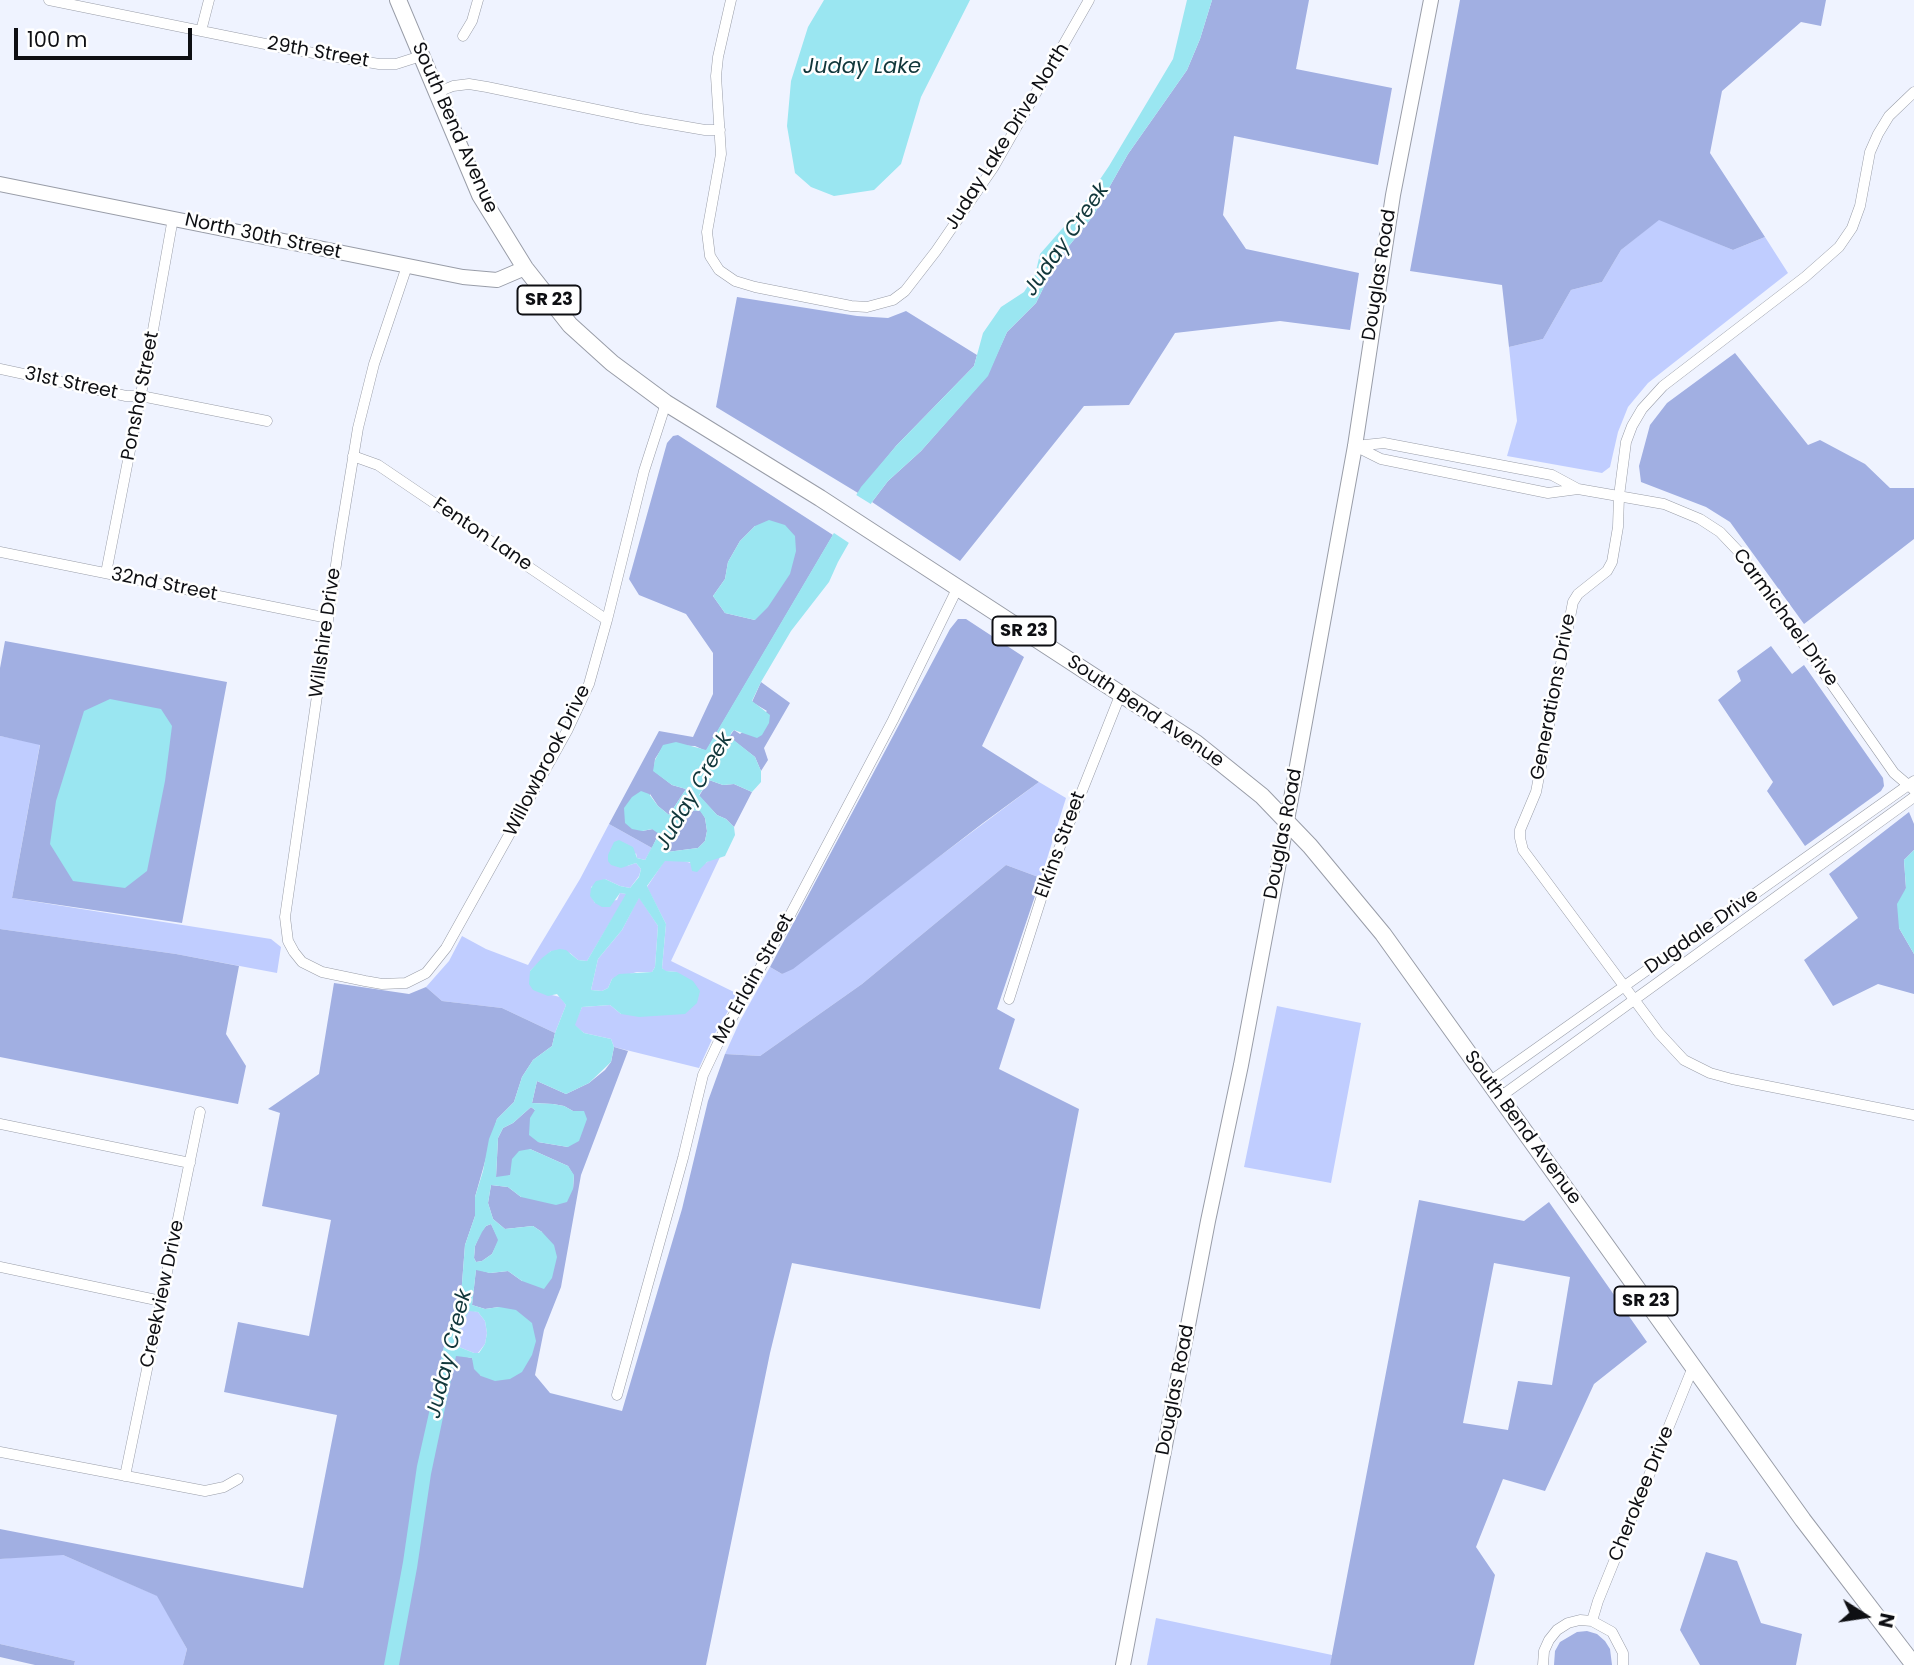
<!DOCTYPE html>
<html>
<head>
<meta charset="utf-8">
<style>
  body { margin:0 }
  #map { position:relative; width:1914px; height:1665px; overflow:hidden; background:#eff3ff; font-family:Poppins,sans-serif }
  canvas { display:block }
  .north { position:absolute; left:1830px; top:1581px; width:70px; height:70px; -webkit-text-stroke:5px #fff; paint-order:stroke; rotate:102deg; font-size:19px; font-weight:700; line-height:28px; text-align:center; color:#0e0f13 }
  .north::after { content:''; display:block; margin:auto; width:24px; height:32px; background:#0e0f13; clip-path:polygon(50% 0,100% 100%,50% 72%,0 100%) }
  .scale { position:absolute; left:14px; top:28px; width:178px; height:32px; box-sizing:border-box; border:4px solid #0e0f13; border-top:0; padding-left:9px; font-size:21px; line-height:24px; white-space:nowrap; color:#0e0f13; -webkit-text-stroke:5px #fff; paint-order:stroke }
</style>
</head>
<body>
<div id="map">
<canvas width="1914" height="1665"></canvas>
<div class="north">N</div>
<div class="scale">100 m</div>
</div>
<script>
const context = document.querySelector('canvas').getContext('2d');
context.lineJoin = 'round';
function paint(path, color) {
  context.fillStyle = color;
  context.fill(path, 'evenodd');
}
function toPath(rows) {
  const path = new Path2D();
  for (const r of rows) {
    path.moveTo(r[0], r[1]);
    for (let i = 2; i < r.length; i += 2) path.lineTo(r[i], r[i + 1]);
  }
  return path;
}
function stroke(path, color, width, dash) {
  context.strokeStyle = color;
  context.lineWidth = width;
  context.lineCap = dash ? 'butt' : 'round';
  context.setLineDash(dash || []);
  context.stroke(path);
}
function drawText(font, color, halo, rows, align = 'center') {
  context.font = font + ' Poppins,sans-serif';
  context.lineWidth = 5;
  context.setLineDash([]);
  context.textBaseline = 'middle';
  context.strokeStyle = halo;
  context.fillStyle = color;
  for (const [text, x, y, turn = 0] of rows) {
    context.save();
    context.translate(x, y);
    context.rotate((+turn || 0) * Math.PI / 180);
    context.textAlign = isNaN(turn) ? turn : align;
    if (halo) context.strokeText(text, 0, 0);
    context.fillText(text, 0, 0);
    context.restore();
  }
}
paint(toPath([
  [1659,219,1733,250,1765,237,1788,273,1648,383,1628,407,1618,432,1610,467,1602,473,1507,456,1517,421,1509,347,1543,339,1571,290,1602,282,1621,250],
  [0,736,40,744,12,898,271,939,281,947,277,973,176,954,0,929],
  [1039,782,1066,798,1041,878,1006,865,862,984,760,1056,725,1054,740,1021,770,967,782,974],
  [609,824,652,848,645,860,637,858,636,853,627,866,636,863,641,869,639,876,630,888,620,886,605,879,591,887,591,896,595,903,617,900,620,893,627,894,587,961,578,960,570,953,551,951,530,971,552,995,560,997,566,1005,555,1033,502,1008,442,1001,426,987,449,961,462,936,486,949,528,965,580,879],
  [715,857,720,857,671,961,738,994,714,1035,699,1068,614,1047,611,1039,584,1033,574,1025,582,1007,610,1005,621,1014,685,1014,677,972,665,971,662,968,666,924,647,887,665,860,684,861,701,866],
  [639,897,658,926,655,967,652,972,637,972,612,979,608,988,602,991,591,990,598,959,622,930],
  [1277,1006,1361,1023,1331,1183,1244,1167],
  [469,1310,478,1312,485,1321,487,1333,485,1344,478,1353,474,1353,459,1347,461,1326],
  [41,1555,63,1555,158,1596,187,1649,183,1665,74,1665,75,1661,0,1644,0,1559],
  [1156,1618,1332,1655,1330,1665,1147,1665]
]), '#c0cdff');
paint(toPath([
  [1212,0,1309,0,1296,69,1392,88,1378,165,1234,136,1223,215,1246,249,1359,273,1350,330,1280,321,1175,333,1129,405,1084,406,960,561,872,502,888,481,921,451,987,376,1007,332,1036,303,1056,262,1093,216,1128,154,1187,70,1200,39],
  [1460,0,1826,0,1821,26,1801,22,1722,91,1710,153,1765,237,1733,250,1659,220,1621,250,1602,282,1571,290,1543,339,1509,347,1502,285,1410,271],
  [737,297,857,316,888,318,906,311,977,355,974,366,896,446,858,493,716,407],
  [1735,353,1808,445,1820,440,1865,464,1890,488,1914,488,1914,539,1804,624,1730,522,1706,507,1641,482,1639,466,1650,425,1667,403],
  [678,435,833,535,706,751,695,746,664,745,655,759,654,771,672,785,686,789,669,815,658,806,650,794,642,831,653,829,659,833,652,848,609,824,659,731,693,737,713,694,713,653,686,614,639,595,629,579,667,443,673,436],
  [755,526,755,620,725,613,713,596,725,579,728,562,740,541],
  [958,619,966,619,1024,657,982,746,1039,782,983,823,793,969,782,974,770,967,950,629],
  [5,641,227,682,182,923,12,898,40,745,0,736,0,668],
  [1771,646,1792,674,1804,665,1883,778,1884,786,1881,791,1805,846,1767,791,1773,782,1718,700,1741,681,1737,671],
  [761,682,790,703,764,748,768,760,761,771,755,757,729,737,734,730,740,734,767,711,752,702],
  [709,780,723,785,734,784,752,792,734,827,726,819,717,815,699,796],
  [689,810,701,811,705,818,707,831,705,841,698,848,667,852,674,833],
  [1909,812,1914,824,1914,850,1904,860,1906,888,1899,928,1914,954,1914,994,1878,984,1833,1006,1804,960,1858,918,1829,874],
  [1006,865,1041,878,997,1009,1015,1019,999,1069,1079,1109,1040,1309,792,1263,770,1353,706,1665,183,1665,187,1649,157,1596,63,1555,0,1559,0,1529,303,1588,337,1415,224,1392,238,1322,309,1336,331,1220,262,1206,280,1113,268,1109,319,1074,334,983,409,994,426,987,442,1001,502,1008,555,1033,552,1046,533,1060,522,1077,514,1102,497,1119,475,1197,475,1216,465,1245,461,1296,449,1324,443,1352,472,1358,481,1376,499,1307,485,1309,472,1305,476,1269,490,1273,508,1271,522,1281,542,1232,533,1226,505,1229,493,1219,488,1203,491,1185,508,1187,521,1197,573,1189,574,1176,568,1166,530,1149,510,1175,506,1177,496,1177,498,1138,503,1128,513,1123,531,1107,535,1110,538,1142,568,1147,573,1111,564,1106,553,1104,532,1103,537,1081,566,1094,589,1083,605,1070,611,1062,614,1047,628,1051,581,1175,561,1287,544,1330,535,1375,550,1393,622,1411,682,1209,708,1101,725,1054,760,1056,862,984],
  [0,929,176,954,239,966,226,1034,246,1066,238,1104,0,1057],
  [1419,1200,1524,1221,1549,1202,1647,1342,1594,1384,1545,1491,1503,1479,1476,1547,1495,1575,1474,1665,1330,1665],
  [1494,1263,1570,1277,1552,1385,1518,1381,1508,1430,1463,1423],
  [491,1224,499,1240,492,1254,482,1261,476,1262,474,1258,475,1246,481,1232,486,1226],
  [1706,1552,1737,1561,1761,1623,1802,1634,1796,1665,1700,1665,1680,1630],
  [1587,1631,1597,1634,1605,1641,1610,1649,1612,1665,1554,1665,1555,1651,1560,1642,1577,1632],
  [0,1644,75,1661,74,1665,35,1665,0,1657]
]), '#a1afe2');
paint(toPath([
  [824,0,970,0,921,97,901,164,874,190,834,196,811,187,795,173,787,126,791,81,808,27],
  [1187,0,1212,0,1200,39,1187,70,1128,154,1093,216,1056,262,1036,303,1007,332,988,376,921,451,888,481,872,502,838,562,829,582,791,631,761,682,752,701,770,715,769,723,762,735,757,738,734,730,731,733,730,737,755,757,761,771,761,782,752,792,734,784,723,785,709,780,699,795,717,815,726,819,734,827,735,835,725,856,707,862,697,872,692,871,690,862,665,861,647,886,666,924,662,968,666,971,677,972,693,981,700,991,697,1003,685,1014,639,1017,621,1014,610,1005,582,1007,575,1025,584,1033,611,1039,614,1047,611,1062,589,1083,566,1094,537,1081,532,1103,553,1104,564,1106,573,1111,584,1111,587,1119,579,1141,568,1147,538,1142,529,1135,530,1118,535,1110,531,1107,513,1123,503,1128,498,1138,496,1177,510,1175,512,1159,519,1151,530,1149,568,1166,574,1175,573,1189,567,1202,556,1205,521,1197,508,1187,491,1185,488,1203,493,1219,505,1229,533,1226,542,1232,554,1245,557,1257,552,1278,544,1289,522,1281,508,1271,490,1273,476,1270,472,1305,485,1309,499,1307,516,1310,532,1323,536,1341,532,1355,522,1372,510,1379,495,1381,481,1376,474,1369,472,1358,456,1356,431,1474,417,1568,399,1665,384,1665,403,1562,417,1466,449,1324,461,1296,465,1245,475,1216,475,1197,483,1171,489,1139,497,1119,514,1102,522,1077,533,1060,552,1046,555,1033,566,1005,557,994,548,996,533,990,529,984,530,971,542,958,551,951,560,949,566,950,578,960,587,961,626,894,620,893,610,907,602,907,595,903,590,896,591,888,596,881,605,879,620,886,630,888,639,877,641,869,636,863,621,868,611,865,608,861,608,855,614,842,619,840,633,847,637,858,645,860,659,834,652,829,642,831,632,829,625,823,624,808,632,797,641,791,649,794,658,806,669,815,686,789,672,785,653,771,655,760,663,745,676,742,706,750,861,487,896,446,974,366,983,333,1001,307,1024,292,1035,275,1040,254,1082,206,1109,166,1173,59],
  [690,810,700,811,705,818,707,831,705,841,698,848,667,852,674,833],
  [639,898,658,926,655,967,652,972,619,974,612,979,608,988,602,991,591,990,598,959,622,930],
  [491,1224,498,1240,492,1254,482,1261,476,1262,474,1258,475,1246,482,1232,486,1226],
  [469,1311,478,1312,485,1321,487,1333,485,1344,479,1353,474,1353,459,1347,461,1326],
  [769,520,785,525,795,536,796,551,790,574,768,607,755,620,725,613,713,596,725,579,728,562,740,541,755,526],
  [110,699,161,709,172,726,165,781,147,871,125,888,73,881,50,844,56,801,84,711],
  [1914,850,1914,954,1899,928,1897,904,1906,888,1904,860]
]), '#9ae6f1');
paint(toPath([
  [853,493,874,506,852,545,831,531]
]), '#eff3ff');
const street = toPath([
  [49,0,290,49,379,64,396,64,421,56],
  [731,0,718,57,716,76,721,154,707,232,710,256,719,270,735,281,755,287,851,306,867,307,893,300,905,291,936,251,993,168,1089,0],
  [201,31,209,0],
  [463,36,472,21,478,0],
  [1914,92,1889,116,1878,134,1870,152,1860,206,1852,228,1839,247,1805,277,1663,386,1642,409,1632,426,1626,442,1619,496,1618,527,1612,562,1607,571,1578,594,1573,602,1536,792,1520,830,1520,838,1523,850,1659,1033,1684,1060,1710,1073,1732,1079,1914,1115],
  [436,93,453,86,469,84,487,87,641,119,705,130,720,130],
  [407,266,374,364,358,428,339,544,285,917,288,941,294,952,302,962,322,972,365,981,382,984,406,983,426,973,446,948,568,729,589,684,607,620,644,471,666,403],
  [0,369,126,396,141,396,267,421],
  [1355,446,1384,443,1552,475,1578,489,1664,504,1700,519,1720,532,1739,552,1894,773,1914,790],
  [1355,446,1381,459,1548,493,1578,489],
  [353,456,378,465,607,620],
  [0,552,328,618],
  [106,573,148,358,173,218],
  [1009,999,1049,874,1121,693],
  [1489,1082,1914,781],
  [1500,1097,1914,797],
  [0,1124,190,1163],
  [0,1267,161,1301],
  [617,1395,683,1158,703,1075,720,1039,788,919,893,720,957,589],
  [0,1452,205,1491,224,1487,238,1479],
  [125,1476,200,1112],
  [1592,1621,1598,1601,1693,1367],
  [1543,1665,1544,1651,1549,1640,1557,1630,1568,1623,1580,1620,1592,1621,1612,1632,1623,1653,1623,1665]
]);
const secondary = toPath([
  [0,184,463,277,497,280,525,268],
  [1123,1665,1208,1221,1241,1065,1293,788,1355,446,1393,195,1431,0]
]);
const primary = toPath([
  [398,0,480,195,525,268,570,325,612,363,666,403,820,498,1196,743,1262,796,1310,846,1383,934,1803,1520,1914,1665]
]);
stroke(street, '#999da8', 11);
stroke(secondary, '#999da8', 16);
stroke(primary, '#999da8', 18);
stroke(street, '#fff', 10);
stroke(secondary, '#fff', 14);
stroke(primary, '#fff', 16);
for (const [x, y, w] of [
  [549,300,63],
  [1024,631,63],
  [1646,1301,63]
]) {
  const box = new Path2D();
  box.roundRect(x - w / 2, y - 14.5, w, 29, 5);
  context.fillStyle = '#fff';
  context.fill(box);
  stroke(box, '#0e0f13', 2);
}
drawText('bold 18px', '#0e0f13', null, [
  ["SR 23",549,300],
  ["SR 23",1024,631],
  ["SR 23",1646,1301]
]);
drawText('19px', '#0e0f13', '#fff', [
  ["29th Street",318,53,10],
  ["South Bend Avenue",454,128,66],
  ["Juday Lake Drive North",1008,137,-58],
  ["North 30th Street",263,237,12],
  ["Douglas Road",1380,275,-81],
  ["31st Street",71,384,12],
  ["Ponsha Street",141,396,-79],
  ["Fenton Lane",482,535,34],
  ["32nd Street",164,585,11],
  ["Carmichael Drive",1785,618,54],
  ["Willshire Drive",326,633,-82],
  ["Generations Drive",1554,697,-79],
  ["South Bend Avenue",1145,712,34],
  ["Willowbrook Drive",548,761,-63],
  ["Douglas Road",1284,834,-79],
  ["Elkins Street",1061,845,-70],
  ["Dugdale Drive",1702,932,-35],
  ["Mc Erlain Street",754,979,-61],
  ["South Bend Avenue",1522,1128,54],
  ["Creekview Drive",163,1294,-78],
  ["Douglas Road",1176,1390,-79],
  ["Cherokee Drive",1642,1494,-68]
]);
drawText('italic 21px', '#11373b', '#fff', [
  ["Juday Lake",862,68],
  ["Juday Creek",1067,240,-55],
  ["Juday Creek",695,792,-60],
  ["Juday Creek",450,1354,-76]
]);
</script>
</body>
</html>
